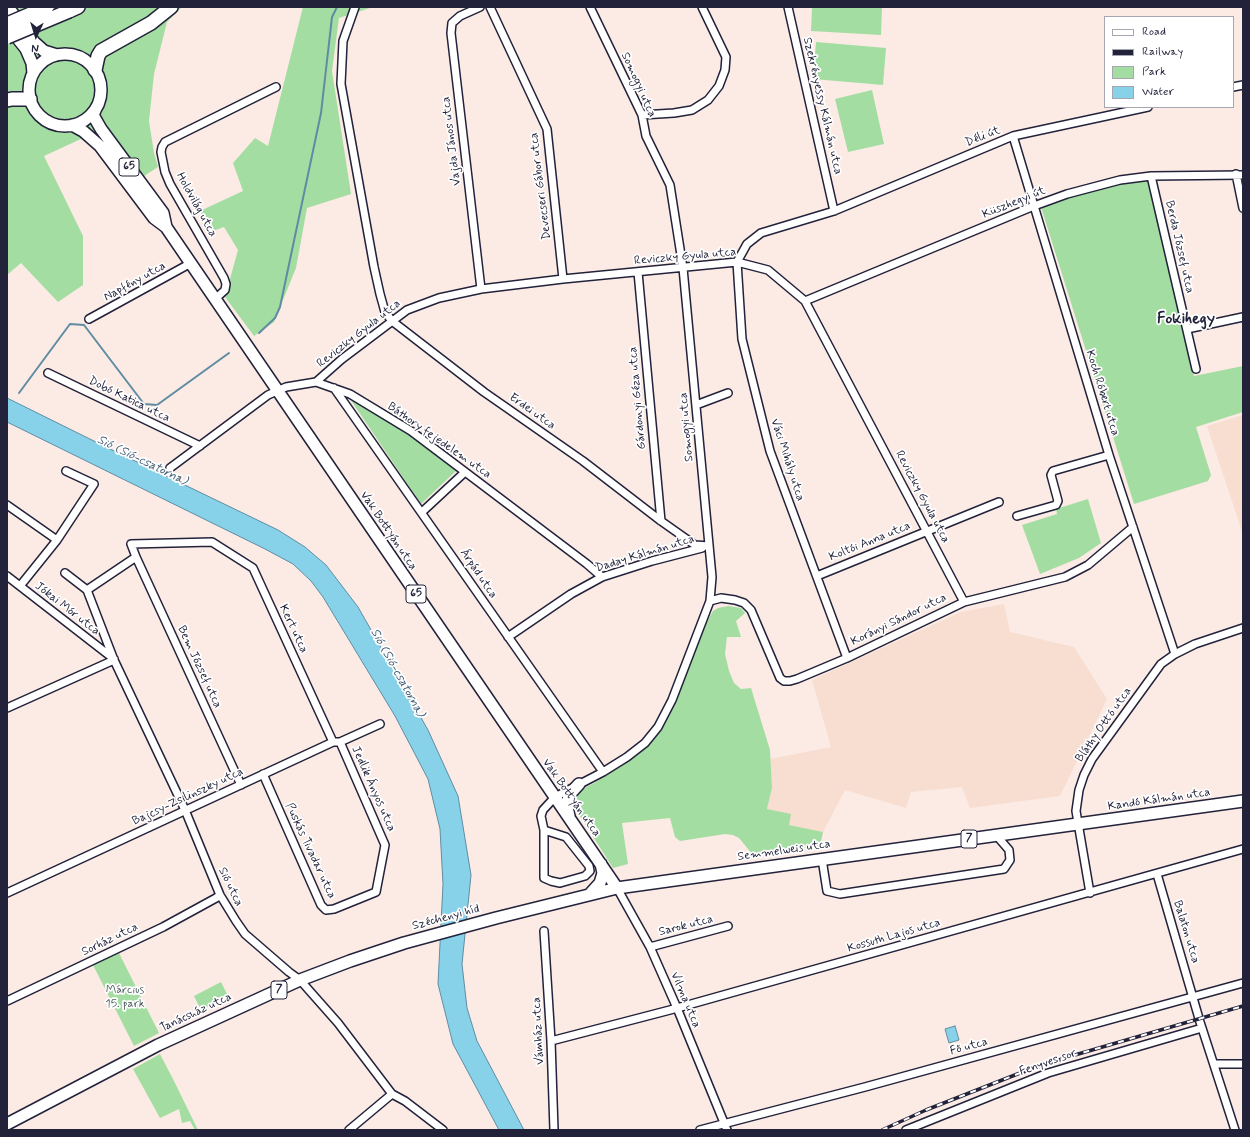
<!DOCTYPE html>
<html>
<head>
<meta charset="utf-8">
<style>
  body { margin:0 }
  #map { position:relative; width:1250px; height:1137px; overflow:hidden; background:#fbebe4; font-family:Mynerve,sans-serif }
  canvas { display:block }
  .frame { position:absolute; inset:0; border:8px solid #22223b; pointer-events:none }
  .legend { position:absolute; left:1104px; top:16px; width:130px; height:92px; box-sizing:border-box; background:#fff; border:1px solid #a7a7b1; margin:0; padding:5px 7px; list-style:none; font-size:12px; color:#22223b }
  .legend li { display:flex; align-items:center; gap:8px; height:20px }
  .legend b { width:20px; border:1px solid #a7a7b1 }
  .north { position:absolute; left:16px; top:16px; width:40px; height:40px; -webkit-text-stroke:3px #fff; paint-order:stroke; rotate:184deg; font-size:11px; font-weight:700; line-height:16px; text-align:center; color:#22223b }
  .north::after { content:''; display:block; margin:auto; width:14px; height:18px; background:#22223b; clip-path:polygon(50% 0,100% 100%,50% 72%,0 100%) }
</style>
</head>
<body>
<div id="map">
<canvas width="1250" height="1137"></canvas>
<div class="frame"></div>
<ul class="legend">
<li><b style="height:5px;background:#fff"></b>Road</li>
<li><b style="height:5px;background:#22223b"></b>Railway</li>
<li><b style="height:11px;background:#a4dda2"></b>Park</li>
<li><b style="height:11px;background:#87d2e8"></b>Water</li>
</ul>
<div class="north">N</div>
</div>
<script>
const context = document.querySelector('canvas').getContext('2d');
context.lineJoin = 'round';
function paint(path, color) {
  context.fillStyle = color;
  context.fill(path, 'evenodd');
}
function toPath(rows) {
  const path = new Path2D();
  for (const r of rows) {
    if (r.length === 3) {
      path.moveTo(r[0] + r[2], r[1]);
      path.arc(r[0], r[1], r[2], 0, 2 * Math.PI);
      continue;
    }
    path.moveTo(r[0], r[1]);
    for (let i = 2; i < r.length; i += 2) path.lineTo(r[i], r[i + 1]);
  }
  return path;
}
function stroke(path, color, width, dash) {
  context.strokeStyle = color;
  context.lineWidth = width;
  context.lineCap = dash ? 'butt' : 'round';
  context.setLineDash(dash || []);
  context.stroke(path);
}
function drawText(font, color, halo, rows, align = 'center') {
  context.font = font + ' Mynerve,sans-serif';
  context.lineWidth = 3.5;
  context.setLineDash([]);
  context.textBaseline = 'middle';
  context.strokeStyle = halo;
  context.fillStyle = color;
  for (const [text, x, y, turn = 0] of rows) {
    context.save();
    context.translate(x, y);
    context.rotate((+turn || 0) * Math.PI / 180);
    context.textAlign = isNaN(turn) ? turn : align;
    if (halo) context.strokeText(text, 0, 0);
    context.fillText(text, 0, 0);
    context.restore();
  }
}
paint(toPath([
  [1243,415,1243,534,1207,426],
  [1004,604,1010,632,1074,647,1107,699,1060,796,970,808,962,787,911,792,906,808,845,790,823,832,789,825,767,809,772,788,770,759,831,747,812,680,961,612]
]), '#f8ddd1');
paint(toPath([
  [7,7,182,7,167,22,154,74,149,121,154,153,158,167,141,178,107,127,44,156,83,236,83,285,58,302,21,263,7,275],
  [303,7,373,7,339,18,332,71,351,194,307,208,296,268,274,322,254,336,225,297,238,250,224,227,210,232,200,211,243,191,233,163,255,138,268,146],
  [812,7,882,7,881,35,811,31],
  [816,42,886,48,883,85,813,79],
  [872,90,884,144,848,152,835,99],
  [1150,181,1194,376,1243,366,1243,412,1196,427,1211,475,1208,481,1134,504,1041,207,1090,191,1122,184],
  [348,396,408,434,457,470,421,504],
  [1088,499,1101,543,1079,558,1040,574,1022,525,1057,514,1056,509],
  [728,606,741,608,745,613,736,621,741,637,727,637,725,654,729,671,734,683,741,689,751,688,770,750,772,788,767,809,791,814,789,825,823,832,820,846,753,855,739,838,733,835,725,834,680,841,675,837,670,818,622,823,628,864,613,868,578,813,575,805,578,794,584,788,594,783,630,760,645,747,665,724,677,697,704,627,713,611,718,608],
  [119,953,159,1033,134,1046,93,965],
  [221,982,228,996,201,1010,194,996],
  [160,1054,174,1081,198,1130,195,1130,190,1121,182,1123,179,1109,160,1118,133,1069]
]), '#a4dda2');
const water = toPath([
  [7,398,102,445,278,530,305,547,326,565,358,607,428,730,458,796,471,875,462,964,467,1008,477,1041,524,1130,499,1130,453,1044,438,984,443,884,440,829,428,779,395,716,323,597,311,581,293,564,265,549,7,422,7,398],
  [955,1026,959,1040,949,1043,945,1029,955,1026]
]);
paint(water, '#87d2e8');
stroke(water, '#5f8ca3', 1);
stroke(toPath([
  [259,333,275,318,280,307,321,113,332,17,337,7],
  [19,393,70,324,84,325,144,404,157,405,229,353]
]), '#5f8ca3', 2);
const street = toPath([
  [355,7,343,41,341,84,374,267,380,294,385,312,392,321,484,392,583,461,661,521,695,545,709,546],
  [480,7,460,16,452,23,451,33,481,289],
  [490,7,547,129,563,279],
  [788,7,834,211],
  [1233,87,1243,85],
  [642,115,674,113,692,110,708,100,719,86,725,70,726,57,702,7],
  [1013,136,1109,455,1175,654],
  [1236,174,1243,208],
  [1151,176,1196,369],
  [638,272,661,521],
  [215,299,225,290,226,284,224,278,170,184,165,172,161,152,162,147,165,142,276,87],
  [805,301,1034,206,1067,194,1120,180,1151,176,1243,175],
  [89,319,191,263],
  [1187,329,1243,317],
  [48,373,200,446],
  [316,382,342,359,407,310,439,298,481,289,563,279,737,262,768,270,805,301,964,602],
  [334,388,603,772],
  [696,405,728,393],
  [170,468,268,395,286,387,316,382,350,394,411,431,587,564,602,577],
  [7,505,57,540],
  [422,512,465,472],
  [1017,516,1056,505,1058,501,1051,475,1053,471,1109,455],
  [136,557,241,785],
  [65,573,87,590],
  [7,576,114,659],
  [817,576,999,502],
  [20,586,57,540,94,484,66,471],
  [87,590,114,660,185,810,220,895,236,921,245,934,289,972,300,980,338,1023,392,1094,405,1101,443,1130],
  [87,590,136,557,131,544,212,542,253,568,333,742],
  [710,601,721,598,735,600,744,603,751,610,780,678,784,681,790,681,797,679,847,658,964,602,1065,577,1088,565,1133,527],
  [508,637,571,594,602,577,652,561,702,548],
  [847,658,770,451,742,339,737,262,747,244,761,233,834,211,1013,136,1148,107],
  [7,708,114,660],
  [263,774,321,905,326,910,334,909,376,892,385,845,340,742],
  [544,830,566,837,589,866,590,871,585,876,560,883,551,881,544,878,544,830,541,816,543,810,555,797,603,772,627,757,645,743,658,727,672,700,710,601,712,577,683,268,670,185,646,136,642,115,590,7],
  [822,859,827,891,840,894,1004,869,1010,860,1009,850,996,835],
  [1157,874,1200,1022,1235,1130],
  [617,888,650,947,677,1008,727,1130],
  [7,893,333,742,340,742,380,724],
  [1090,893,1076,811,1079,790,1084,775,1092,759,1161,664,1175,654,1195,644,1243,628],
  [544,931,551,1041,554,1130],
  [650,947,728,926],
  [7,1001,163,927,216,898,220,895],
  [551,1041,670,1010,1243,849],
  [1214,1064,1243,1064],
  [349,1130,392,1094],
  [700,1130,865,1087,1243,983],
  [906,1130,1048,1073,1202,1028]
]);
const primary = toPath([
  [8,7,34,42,44,51,57,55],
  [10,29,26,49,32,63,33,73],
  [65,90,36],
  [96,108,93,115,101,129,163,213,166,227],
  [72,125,83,131,100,146,154,218,166,227,617,888],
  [569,816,567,807,569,795,579,784],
  [590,894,600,883,603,873,601,864],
  [7,1124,158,1045,300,980,350,961,404,943,496,918,617,888,1243,801]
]);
const highway = toPath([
  [69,11,78,7],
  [95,70,98,56,101,51,151,23,171,7],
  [7,100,12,99,30,99]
]);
stroke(street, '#22223b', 10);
stroke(primary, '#22223b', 14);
stroke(highway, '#22223b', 16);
stroke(street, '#fff', 7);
stroke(primary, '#fff', 11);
stroke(highway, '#fff', 13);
const rail = toPath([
  [882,1130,926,1110,1020,1073,1068,1057,1243,1006]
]);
stroke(rail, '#22223b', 3.5);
stroke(rail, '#fff', 2, [6]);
const highwayBridge = toPath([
  [7,24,47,7],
  [7,37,69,11]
]);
stroke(highwayBridge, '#22223b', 16, []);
stroke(highwayBridge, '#fff', 13);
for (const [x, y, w] of [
  [129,167,20],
  [416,594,20],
  [969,839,16],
  [279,990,16]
]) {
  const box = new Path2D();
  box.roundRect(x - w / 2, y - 9, w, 18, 3);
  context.fillStyle = '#fff';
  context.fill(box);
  stroke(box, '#22223b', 1);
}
drawText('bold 11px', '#22223b', null, [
  ["65",129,167],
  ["65",416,594],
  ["7",969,839],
  ["7",279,990]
]);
drawText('12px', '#22223b', '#fff', [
  ["Somogyi utca",638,85,66],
  ["Szekrényessy Kálmán utca",822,106,77],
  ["Déli út",983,137,-22],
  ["Vajda János utca",452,141,-97],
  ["Devecseri Gábor utca",541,186,-97],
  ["Küszhegyi út",1014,203,-22],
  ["Holdvilág utca",196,205,61],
  ["Berda József utca",1179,247,77],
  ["Reviczky Gyula utca",685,257,-5],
  ["Napfény utca",135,282,-29],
  ["Reviczky Gyula utca",359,334,-38],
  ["Koch Róbert utca",1102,393,73],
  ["Gárdonyi Géza utca",638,398,-95],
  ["Dobó Katica utca",129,400,26],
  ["Erdei utca",532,412,35],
  ["Somogyi utca",687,427,-95],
  ["Báthory fejedelem utca",439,441,35],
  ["Váci Mihály utca",787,460,72],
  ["Reviczky Gyula utca",922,497,62],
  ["Vak Bottyán utca",388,531,56],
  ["Koltói Anna utca",870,542,-22],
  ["Daday Kálmán utca",645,554,-17],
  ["Árpád utca",478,574,56],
  ["Jókai Mór utca",67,609,38],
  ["Korányi Sándor utca",899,620,-26],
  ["Kert utca",293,629,65],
  ["Bem József utca",199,667,65],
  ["Bláthy Ottó utca",1104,725,-55],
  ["Jedlik Ányos utca",373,789,66],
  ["Bajcsy-Zsilinszky utca",188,797,-25],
  ["Vak Bottyán utca",571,798,55],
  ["Kandó Kálmán utca",1159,800,-8],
  ["Puskás Tivadar utca",310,851,65],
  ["Semmelweis utca",784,851,-8],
  ["Sió utca",230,887,64],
  ["Széchenyi híd",446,918,-15],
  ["Sarok utca",686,926,-14],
  ["Balaton utca",1186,932,73],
  ["Kossuth Lajos utca",894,936,-16],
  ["Sorház utca",110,940,-26],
  ["Vilma utca",685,1000,67],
  ["Tanácsház utca",196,1013,-25],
  ["Vámház utca",539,1031,-93],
  ["Fő utca",969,1047,-15],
  ["Fenyves sor",1048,1063,-19]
]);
drawText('12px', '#495a5a', '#fff', [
  ["Március",125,990],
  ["15. park",125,1004]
]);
drawText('italic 13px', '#456078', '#fff', [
  ["Sió (Sió-csatorna)",142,461,26],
  ["Sió (Sió-csatorna)",397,673,61]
]);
drawText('bold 16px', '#22223b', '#fff', [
  ["Fokihegy",1186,320]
]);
</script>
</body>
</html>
